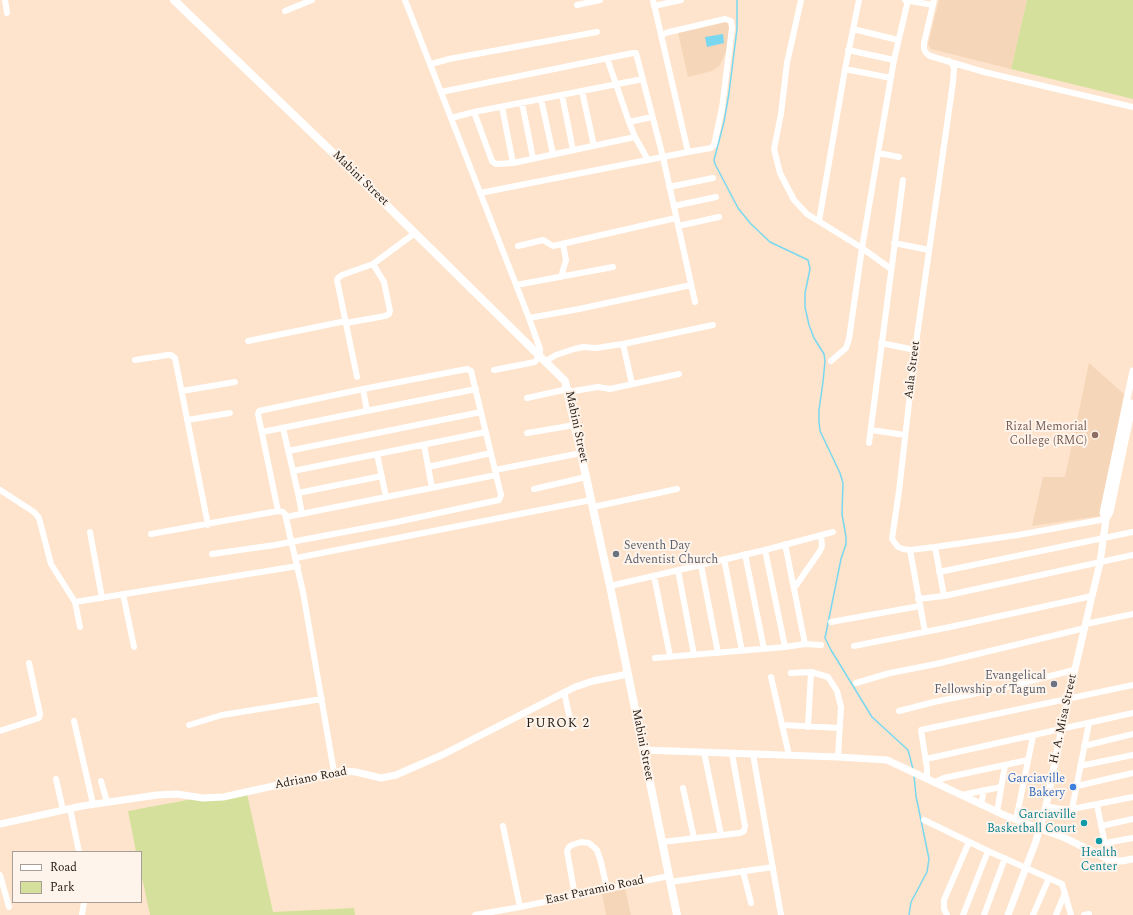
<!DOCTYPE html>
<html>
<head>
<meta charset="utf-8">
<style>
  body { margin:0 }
  #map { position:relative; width:1133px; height:915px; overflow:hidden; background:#fee4cc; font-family:Spectral,serif }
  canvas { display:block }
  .legend { position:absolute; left:12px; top:851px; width:130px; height:52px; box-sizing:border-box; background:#fff4eb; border:1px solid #a89e95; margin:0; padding:5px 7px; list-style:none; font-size:12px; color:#251c13 }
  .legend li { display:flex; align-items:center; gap:8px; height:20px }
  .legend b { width:20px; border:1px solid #a89e95 }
</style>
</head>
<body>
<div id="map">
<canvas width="1133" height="915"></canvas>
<ul class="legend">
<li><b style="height:5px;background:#fff"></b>Road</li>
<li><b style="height:11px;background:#d6e09d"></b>Park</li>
</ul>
</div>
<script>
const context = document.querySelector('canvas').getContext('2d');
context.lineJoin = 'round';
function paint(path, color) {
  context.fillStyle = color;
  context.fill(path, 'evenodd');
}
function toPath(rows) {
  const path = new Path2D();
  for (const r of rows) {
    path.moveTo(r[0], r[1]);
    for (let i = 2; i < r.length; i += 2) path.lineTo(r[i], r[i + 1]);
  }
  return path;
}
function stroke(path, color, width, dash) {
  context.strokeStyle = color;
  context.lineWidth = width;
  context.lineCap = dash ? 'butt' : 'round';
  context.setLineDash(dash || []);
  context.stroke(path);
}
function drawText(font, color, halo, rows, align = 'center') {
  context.font = font + ' Spectral,serif';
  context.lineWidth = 4;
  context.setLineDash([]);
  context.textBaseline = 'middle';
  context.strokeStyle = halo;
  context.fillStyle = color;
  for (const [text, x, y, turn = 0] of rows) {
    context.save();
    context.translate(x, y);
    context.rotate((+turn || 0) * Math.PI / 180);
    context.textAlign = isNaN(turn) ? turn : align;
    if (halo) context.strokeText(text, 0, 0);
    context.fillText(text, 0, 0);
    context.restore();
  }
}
paint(toPath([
  [939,0,1027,0,1011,69,931,49,928,44],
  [727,21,730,24,728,47,720,65,712,71,688,77,678,32],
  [1089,363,1124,394,1100,516,1032,526,1043,477,1065,477],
  [625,889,631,915,606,915,602,894]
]), '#f5d6b8');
paint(toPath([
  [1027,0,1133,0,1133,99,1011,69],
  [246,789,273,912,354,908,355,915,150,915,141,873,141,852,136,852,128,811]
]), '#d6e09d');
paint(toPath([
  [723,34,724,43,707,47,705,37]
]), '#79d8ef');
stroke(toPath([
  [737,0,737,29,729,93,724,122,714,160,715,164,738,208,750,223,770,242,808,260,810,269,805,293,805,307,809,325,814,338,824,354,825,361,823,382,819,410,819,421,820,431,840,473,843,483,842,514,846,537,846,544,841,559,825,638,831,650,872,717,908,750,913,769],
  [909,915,911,902,927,872,929,859,916,796,914,776]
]), '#79d8ef', 1.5);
stroke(toPath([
  [5,0,7,13],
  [405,0,529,318,540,349,540,355,535,362,494,370],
  [653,0,688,152],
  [801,0,787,63,781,114,774,149,780,173,794,200,807,214,862,248,891,269],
  [905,0,933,5],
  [934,0,924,43,924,49,926,53,930,56,984,72,1133,107],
  [577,5,600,0],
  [654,6,681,0],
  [285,11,312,0],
  [853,29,898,40],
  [848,50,894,60],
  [607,58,629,122,635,137,648,160],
  [949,61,953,65,954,69,953,82,915,350,899,491,892,539,898,547,903,549,910,550,935,547,1018,535,1106,519],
  [431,64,449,59,597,32],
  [845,69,891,78],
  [582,91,594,146],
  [441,92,633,53,636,53,663,157,695,302],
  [562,95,573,150],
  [541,99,553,154],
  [522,103,533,158],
  [502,107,513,163],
  [474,112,492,161,496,164,513,163,635,137],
  [451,118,474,112,643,79],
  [629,122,652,117],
  [878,153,899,157],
  [669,187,713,178],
  [480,193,688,152,711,148,714,145,722,108,732,28,731,21,725,19,669,32,661,35],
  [674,206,716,197],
  [819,221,845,69,859,0],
  [678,226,719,217],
  [894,243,929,250],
  [518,246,543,240,553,246,676,218],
  [561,277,566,260,563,244],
  [516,285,613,267],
  [529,318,579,309,691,285],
  [346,323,385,316,389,314,390,311,384,282,373,264],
  [248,341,346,321],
  [881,343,915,350],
  [623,344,632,384],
  [135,360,168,355,171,355,175,358,208,525],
  [546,361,556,355,574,349,583,347,596,348,623,344,713,325],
  [831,361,846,348,849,339,862,248,878,153,894,60,908,0],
  [357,377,337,280,338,278,342,275,373,264,415,233],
  [363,389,367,411],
  [182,391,235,382],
  [568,392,598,387,610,389,679,374],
  [527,398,568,389],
  [187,420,230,413],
  [283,428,298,493,302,514],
  [871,430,905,435],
  [262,432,476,389],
  [527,433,575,425],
  [869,443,903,180],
  [424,445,432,488],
  [288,451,481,412],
  [377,454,386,497],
  [428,467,491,453],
  [495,470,581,453],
  [293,471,486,432],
  [534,489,586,477],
  [0,490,34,512,39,518,51,564,75,602,80,627],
  [298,493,382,476],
  [593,507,677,489],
  [286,517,496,475],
  [90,532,102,598],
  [151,534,278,511,283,512,285,514,303,592,334,772],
  [785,544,805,644],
  [935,547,944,596],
  [765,550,785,647],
  [910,550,925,632],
  [212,554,275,545,392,523,499,500,501,495,471,371,467,369,363,389,259,411,258,414,278,511],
  [745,554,764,649],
  [296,558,591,500],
  [724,559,742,651],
  [701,565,718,653],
  [678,570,694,655],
  [939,572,1133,532],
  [654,576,670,656],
  [610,586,765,550,833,532],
  [795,587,820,551,822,546,821,535],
  [123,594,134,647],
  [918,599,944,596,1133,555],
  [75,602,298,566],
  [831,622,920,606],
  [1086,624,1133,614],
  [854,646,950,627,1092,596],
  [655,658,785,647,805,644,821,645],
  [791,673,811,672,828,677,837,691,841,707,838,757],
  [771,677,789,755],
  [856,683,890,673,936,664,1085,628],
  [564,692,572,728],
  [899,711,934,702,1007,687,1074,670],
  [74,721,93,804],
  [189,725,222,715,322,699],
  [782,725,840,728],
  [808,727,811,672],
  [0,731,39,718,40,714,29,663],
  [1084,746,1133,734],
  [704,752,721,835],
  [753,754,781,915],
  [926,759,1133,713],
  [1080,766,1133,755],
  [927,778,927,768,921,730,1133,685],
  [56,779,63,810],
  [101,781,107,802],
  [935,782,944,778,1028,760],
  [1077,786,1133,773],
  [683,788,694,838],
  [962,795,1001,787],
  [981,805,984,790],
  [1097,805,1108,859],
  [1046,806,1060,809,1072,809,1133,797],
  [70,808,79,852],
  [1072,809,1089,723],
  [997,812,1005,765],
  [924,820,988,851,1062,884,1071,915],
  [1016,820,1033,736],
  [503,826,520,907],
  [1101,826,1133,819],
  [662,842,740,833,744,831,745,826,732,754],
  [1105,843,1133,838],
  [743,871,751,903],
  [0,875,9,907],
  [670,882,773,867],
  [575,896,567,851,569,847,572,845,581,842,589,843,597,850,601,862,607,889],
  [82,915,84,902],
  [475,915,520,907,669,876],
  [947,915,944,909,944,900,969,842],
  [963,915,988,851],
  [984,915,1005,858],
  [1033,915,1049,878],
  [1056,915,1065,893],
  [1084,915,1089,914]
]), '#fff', 6);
stroke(toPath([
  [1106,519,1103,513,1133,371],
  [643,750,838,757,887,760,1004,815,1065,838,1108,859,1113,861,1121,861,1133,859],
  [0,824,82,806,157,795,177,794,203,798,223,797,342,771,356,772,381,778,396,775,444,754,575,687,593,681,628,674],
  [1008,915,1036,841,1046,806,1068,699,1092,596,1100,563,1106,519,1110,512,1133,403]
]), '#fff', 7);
stroke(toPath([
  [174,0,359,178,565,381,610,586,677,915]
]), '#fff', 8);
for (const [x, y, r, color] of [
  [1095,435,4,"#8d6e63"],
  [616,554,4,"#6b7280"],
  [1054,684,4,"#6b7280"],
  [1073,787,4,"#3f7fe0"],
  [1084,823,4,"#0f9aa8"],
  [1099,841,4,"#0f9aa8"]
]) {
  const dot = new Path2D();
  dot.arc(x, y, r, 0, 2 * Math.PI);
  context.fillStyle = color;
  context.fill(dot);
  stroke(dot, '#fff4eb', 1.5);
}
drawText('12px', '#251c13', '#fff4eb', [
  ["Mabini Street",360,179,44],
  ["Aala Street",913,370,-83],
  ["Mabini Street",576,427,78],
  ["H. A. Misa Street",1064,719,-78],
  ["Mabini Street",642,745,79],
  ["Adriano Road",311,779,-11],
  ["East Paramio Road",595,891,-12]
]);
drawText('12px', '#785e54', '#fff4eb', [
  ["Rizal Memorial",1087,428],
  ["College (RMC)",1087,442]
], 'right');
drawText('12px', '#5b616d', '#fff4eb', [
  ["Seventh Day",624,547],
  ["Adventist Church",624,561],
  ["Evangelical",1046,677,"right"],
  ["Fellowship of Tagum",1046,691,"right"]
], 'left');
drawText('12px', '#366cbe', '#fff4eb', [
  ["Garciaville",1065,780],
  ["Bakery",1065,794]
], 'right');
drawText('12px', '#0d838f', '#fff4eb', [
  ["Garciaville",1076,816],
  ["Basketball Court",1076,830],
  ["Health",1099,854,"center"],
  ["Center",1099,868,"center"]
], 'right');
context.letterSpacing = '1px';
drawText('13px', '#251c13', '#fff4eb', [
  ["PUROK 2",558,724]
]);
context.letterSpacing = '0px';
</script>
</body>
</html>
